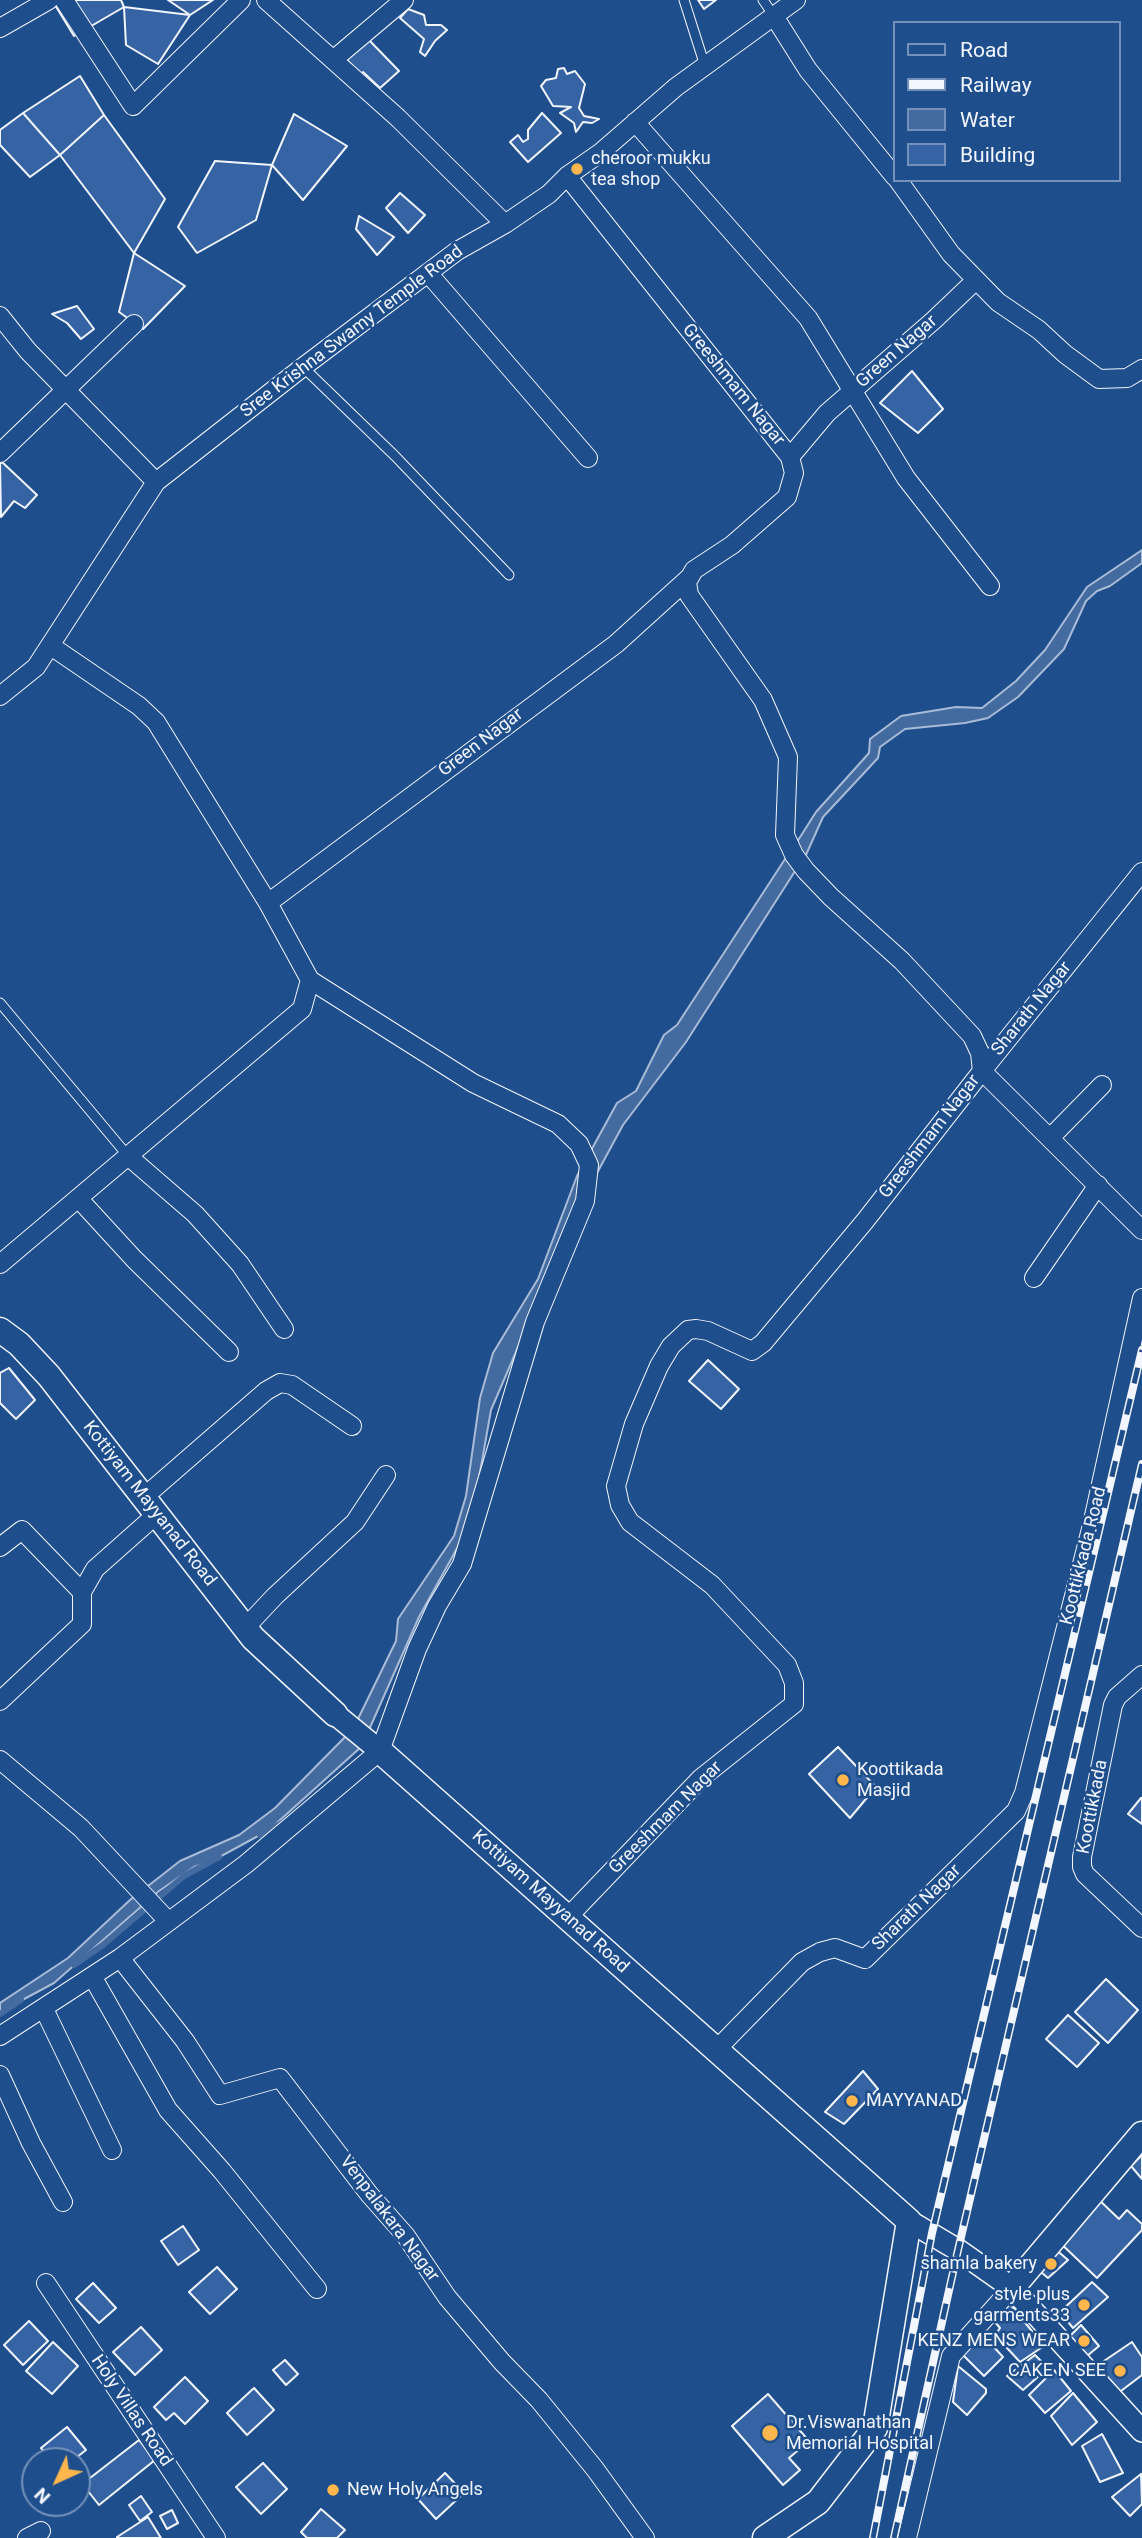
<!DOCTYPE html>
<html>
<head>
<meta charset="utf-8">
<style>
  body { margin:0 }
  #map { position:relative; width:1142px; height:2538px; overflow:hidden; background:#1f4e8c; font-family:Roboto,sans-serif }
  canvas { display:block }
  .legend { position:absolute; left:893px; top:21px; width:228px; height:161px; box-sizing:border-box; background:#1f4e8c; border:2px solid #7391ba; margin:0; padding:9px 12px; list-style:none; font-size:21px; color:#f2f6ff }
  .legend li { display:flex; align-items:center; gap:14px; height:35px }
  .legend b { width:35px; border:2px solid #7391ba }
  .north { position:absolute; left:21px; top:2447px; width:70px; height:70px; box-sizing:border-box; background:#1f4e8c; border:2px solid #7391ba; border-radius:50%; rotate:225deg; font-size:19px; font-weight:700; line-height:28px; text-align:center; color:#f2f6ff }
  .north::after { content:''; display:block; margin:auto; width:24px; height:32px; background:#ffb74d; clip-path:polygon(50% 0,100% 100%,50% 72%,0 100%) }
</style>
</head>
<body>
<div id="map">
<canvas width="1142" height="2538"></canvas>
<ul class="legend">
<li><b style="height:9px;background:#1f4e8c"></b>Road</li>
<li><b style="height:9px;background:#f2f6ff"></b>Railway</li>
<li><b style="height:19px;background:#446ba0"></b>Water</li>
<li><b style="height:19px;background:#3563a3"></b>Building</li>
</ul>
<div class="north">N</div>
</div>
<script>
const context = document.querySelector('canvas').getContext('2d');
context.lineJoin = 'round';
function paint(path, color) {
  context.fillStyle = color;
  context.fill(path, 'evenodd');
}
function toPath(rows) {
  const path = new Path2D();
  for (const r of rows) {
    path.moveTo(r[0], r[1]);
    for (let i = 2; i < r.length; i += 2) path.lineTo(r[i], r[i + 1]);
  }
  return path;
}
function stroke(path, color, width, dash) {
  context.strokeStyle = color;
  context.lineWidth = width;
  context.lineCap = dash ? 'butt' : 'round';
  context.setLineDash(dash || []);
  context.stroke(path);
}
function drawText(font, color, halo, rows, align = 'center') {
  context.font = font + ' Roboto,sans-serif';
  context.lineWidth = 5;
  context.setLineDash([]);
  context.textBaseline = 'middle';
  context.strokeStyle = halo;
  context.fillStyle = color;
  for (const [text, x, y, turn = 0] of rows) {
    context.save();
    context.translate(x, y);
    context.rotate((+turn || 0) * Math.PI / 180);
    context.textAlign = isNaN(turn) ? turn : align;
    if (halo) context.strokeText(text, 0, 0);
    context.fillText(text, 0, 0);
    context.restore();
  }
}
const water = toPath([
  [1142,550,1142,563,1110,586,1097,591,1086,601,1064,649,1018,697,988,718,965,723,905,729,880,747,878,758,823,817,805,857,795,845,816,812,869,753,870,739,901,716,956,707,982,708,1016,681,1045,650,1087,587,1142,550],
  [787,856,797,868,686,1042,623,1125,577,1210,491,1410,471,1523,419,1617,368,1732,356,1723,396,1641,398,1619,454,1536,466,1496,480,1398,493,1353,538,1279,577,1176,617,1103,636,1091,664,1035,677,1025,787,856],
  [345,1737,361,1747,269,1830,214,1860,194,1867,159,1891,54,1983,0,2012,0,2003,68,1958,130,1900,180,1861,239,1835,275,1808,345,1737]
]);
paint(water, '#446ba0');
stroke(water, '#a8bbd7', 2);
stroke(toPath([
  [260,1835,284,1822],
  [74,1965,103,1945,184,1876,219,1857],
  [0,2014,21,2000]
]), '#446ba0', 6);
const building = toPath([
  [52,0,121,0,124,7,74,36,52,0],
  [168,0,213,0,190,15,168,0],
  [698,0,716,0,704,9,698,0],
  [124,7,190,15,158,64,126,45,124,7],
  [408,9,424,15,426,25,441,25,447,30,435,41,425,56,420,52,424,39,400,18,408,9],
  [368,39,399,71,380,88,363,72,360,75,346,59,368,39],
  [564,68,567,74,575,71,585,84,579,108,584,116,599,119,592,123,583,122,576,132,574,123,560,113,571,107,553,106,541,86,546,80,556,78,558,69,564,68],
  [80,76,104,115,60,155,23,113,80,76],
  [23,113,60,155,30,177,0,145,0,130,23,113],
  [542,113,561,133,528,162,510,142,518,135,523,142,528,139,528,130,542,113],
  [294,114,347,146,303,200,272,165,294,114],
  [104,115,165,199,134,253,60,155,104,115],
  [215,161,272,165,256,220,197,253,178,227,215,161],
  [400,193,425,215,408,233,386,208,400,193],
  [359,216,394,237,377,255,356,229,359,216],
  [134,253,185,286,143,329,119,312,134,253],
  [77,306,94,329,81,339,67,323,52,314,77,306],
  [912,371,943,409,918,433,880,403,912,371],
  [2,462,37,495,25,508,14,501,1,517,0,464,2,462],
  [708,1360,739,1389,721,1409,689,1381,708,1360],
  [9,1368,35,1400,16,1419,0,1403,0,1373,9,1368],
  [838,1747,876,1787,850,1818,809,1774,838,1747],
  [1141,1798,1142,1798,1142,1824,1128,1814,1141,1798],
  [1106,1979,1138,2010,1108,2043,1075,2012,1106,1979],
  [1068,2015,1099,2043,1077,2067,1046,2039,1068,2015],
  [863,2071,878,2089,844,2124,825,2112,863,2071],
  [1142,2155,1142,2179,1131,2166,1142,2155],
  [1095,2196,1119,2219,1127,2210,1142,2224,1142,2230,1097,2278,1055,2238,1095,2196],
  [183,2226,199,2250,178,2265,161,2241,183,2226],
  [1054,2248,1068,2260,1048,2278,1035,2267,1054,2248],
  [217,2267,237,2289,210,2314,189,2292,217,2267],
  [1092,2282,1108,2297,1073,2328,1060,2312,1092,2282],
  [93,2283,116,2308,99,2323,76,2299,93,2283],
  [1010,2304,1044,2346,1020,2362,995,2335,1000,2328,994,2321,1010,2304],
  [29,2321,48,2341,23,2365,4,2345,29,2321],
  [1081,2325,1099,2346,1087,2356,1069,2337,1081,2325],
  [141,2327,162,2350,135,2375,113,2352,141,2327],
  [981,2333,1003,2357,984,2376,961,2353,981,2333],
  [53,2342,78,2366,52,2394,26,2371,53,2342],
  [1132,2342,1142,2357,1142,2375,1117,2394,1095,2367,1132,2342],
  [1035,2355,1048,2368,1023,2390,1007,2376,1035,2355],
  [285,2360,298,2374,286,2385,273,2370,285,2360],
  [958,2366,986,2389,986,2393,967,2415,953,2402,958,2366],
  [1054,2370,1071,2391,1045,2413,1029,2395,1054,2370],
  [185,2377,208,2401,185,2424,174,2413,166,2420,154,2407,185,2377],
  [254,2388,274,2410,247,2435,227,2413,254,2388],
  [1073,2393,1097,2422,1072,2445,1051,2416,1073,2393],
  [768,2394,809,2441,789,2458,800,2470,783,2485,732,2426,768,2394],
  [67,2427,86,2450,72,2461,52,2461,41,2448,67,2427],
  [1102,2434,1123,2473,1100,2482,1082,2446,1102,2434],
  [139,2440,155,2460,99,2505,80,2481,88,2475,90,2478,139,2440],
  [263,2463,287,2489,261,2514,236,2487,263,2463],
  [445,2473,464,2493,436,2519,418,2499,445,2473],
  [1141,2474,1142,2504,1130,2516,1112,2497,1141,2474],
  [141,2496,152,2512,140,2521,129,2505,141,2496],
  [321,2509,345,2530,337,2538,307,2538,301,2532,321,2509],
  [172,2510,178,2523,167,2529,160,2516,172,2510],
  [148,2517,161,2538,117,2538,117,2537,148,2517]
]);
paint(building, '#3563a3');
stroke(building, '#f2f6ff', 2);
const service = toPath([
  [684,0,705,66],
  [763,0,774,16],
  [303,367,395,456,509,575],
  [0,1003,128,1156]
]);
const minor = toPath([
  [64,0,133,106,241,0],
  [266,0,398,118,505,224],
  [774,16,808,70,895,177],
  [0,28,49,0],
  [333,60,404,0],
  [635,122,808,318,906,478,990,586],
  [567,176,790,457,794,473,787,497,732,545,694,570,687,582,689,595,763,700,788,757,785,835,794,855,806,871,831,897,902,961,972,1036,980,1053,982,1071,865,1221,763,1343,752,1351,708,1331,696,1329,688,1330,671,1346,659,1366,634,1424,616,1486,620,1505,630,1522,712,1585,787,1665,794,1683,794,1704,701,1778,567,1918],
  [898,180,951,254,998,302,1039,330,1065,354,1099,379,1127,378,1142,369],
  [428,273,588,458],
  [0,316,28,351,156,482],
  [0,453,134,324],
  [790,457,827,413,934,320,976,280],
  [0,696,36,667,156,482,303,367,457,251,505,224,549,194,567,176,600,153,676,87,796,0],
  [1142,872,982,1071,1142,1230],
  [268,903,616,644,690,577],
  [1050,1138,1102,1085],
  [128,1156,195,1214,240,1264,284,1329],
  [78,1198,134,1259,229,1352],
  [0,1264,302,1009,310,980],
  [1034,1278,1098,1185],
  [144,1497,266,1391,280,1383,292,1385,352,1426],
  [0,1547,22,1530,82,1592],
  [245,1628,275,1596,355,1522,386,1475],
  [1142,1675,1117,1697,1113,1705,1082,1857,1082,1867,1085,1874,1142,1928],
  [0,1701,82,1624,82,1592,95,1569,157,1514],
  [0,1760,81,1828,168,1921],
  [120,1958,185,2041,220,2095,280,2078,369,2194,406,2236,447,2297,502,2362,539,2400,595,2469,645,2538],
  [92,1976,168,2110,222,2171,317,2289],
  [44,2009,112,2150],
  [0,2036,120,1958,246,1864,380,1751,417,1649,437,1606,462,1564,535,1322,585,1201,589,1165,579,1144,558,1124,473,1083,310,980,268,903,156,722,139,706,51,646],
  [716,2050,802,1962,820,1952,835,1948,865,1959,1016,1811,1024,1793,1092,1525,1142,1298],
  [0,2075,31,2143,63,2202],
  [46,2283,216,2538],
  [27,2538,41,2531],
  [907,2538,951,2356,1012,2288]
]);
const tertiary = toPath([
  [335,1714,380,1751],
  [909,2221,958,2250,1012,2288,1142,2431]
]);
const secondary = toPath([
  [0,1330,19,1344,49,1376,253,1638,335,1714],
  [380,1751,909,2221,875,2428,818,2502,765,2538],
  [1012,2288,1142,2134]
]);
stroke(service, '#f2f6ff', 11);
stroke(minor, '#f2f6ff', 20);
stroke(tertiary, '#f2f6ff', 24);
stroke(secondary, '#f2f6ff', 27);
stroke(service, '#1f4e8c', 9);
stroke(minor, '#1f4e8c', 18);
stroke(tertiary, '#1f4e8c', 21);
stroke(secondary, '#1f4e8c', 24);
const rail = toPath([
  [873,2538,932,2233,1142,1350],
  [894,2538,958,2250,1142,1464]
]);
stroke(rail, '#f2f6ff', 8);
stroke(rail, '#1f4e8c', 5, [16]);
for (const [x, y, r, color] of [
  [577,169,7,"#ffb74d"],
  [843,1780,7,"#ffb74d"],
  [852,2101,7,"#ffb74d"],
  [1051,2264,7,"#ffb74d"],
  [1084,2305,7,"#ffb74d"],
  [1084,2341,7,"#ffb74d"],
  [1120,2371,7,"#ffb74d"],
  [770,2433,9,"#ffb74d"],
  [333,2490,7,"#ffb74d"]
]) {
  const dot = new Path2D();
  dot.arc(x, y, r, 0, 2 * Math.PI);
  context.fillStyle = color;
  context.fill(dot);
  stroke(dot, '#1f4e8c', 2.5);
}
drawText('18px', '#f2f6ff', '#1f4e8c', [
  ["cheroor mukku",591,159],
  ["tea shop",591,180],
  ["Koottikada",857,1770],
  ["Masjid",857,1791],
  ["MAYYANAD",866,2101],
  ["shamla bakery",1037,2264,"right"],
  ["style plus",1070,2295,"right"],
  ["garments33",1070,2316,"right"],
  ["KENZ MENS WEAR",1070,2341,"right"],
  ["CAKE N SEE",1106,2371,"right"],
  ["Dr.Viswanathan",786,2423],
  ["Memorial Hospital",786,2444],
  ["New Holy Angels",347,2490]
], 'left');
drawText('18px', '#f2f6ff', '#1f4e8c', [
  ["Sree Krishna Swamy Temple Road",352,332,-37],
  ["Green Nagar",897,352,-41],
  ["Greeshmam Nagar",733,385,51],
  ["Green Nagar",481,743,-37],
  ["Sharath Nagar",1032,1009,-51],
  ["Greeshmam Nagar",930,1137,-52],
  ["Kottiyam Mayyanad Road",149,1504,52],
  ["Koottikkada Road",1084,1556,-76],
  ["Koottikkada",1093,1807,-79],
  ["Greeshmam Nagar",666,1818,-45],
  ["Kottiyam Mayyanad Road",550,1902,42],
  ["Sharath Nagar",917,1908,-44],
  ["Venpalakara Nagar",389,2219,53],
  ["Holy Villas Road",131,2411,56]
]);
</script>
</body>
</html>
